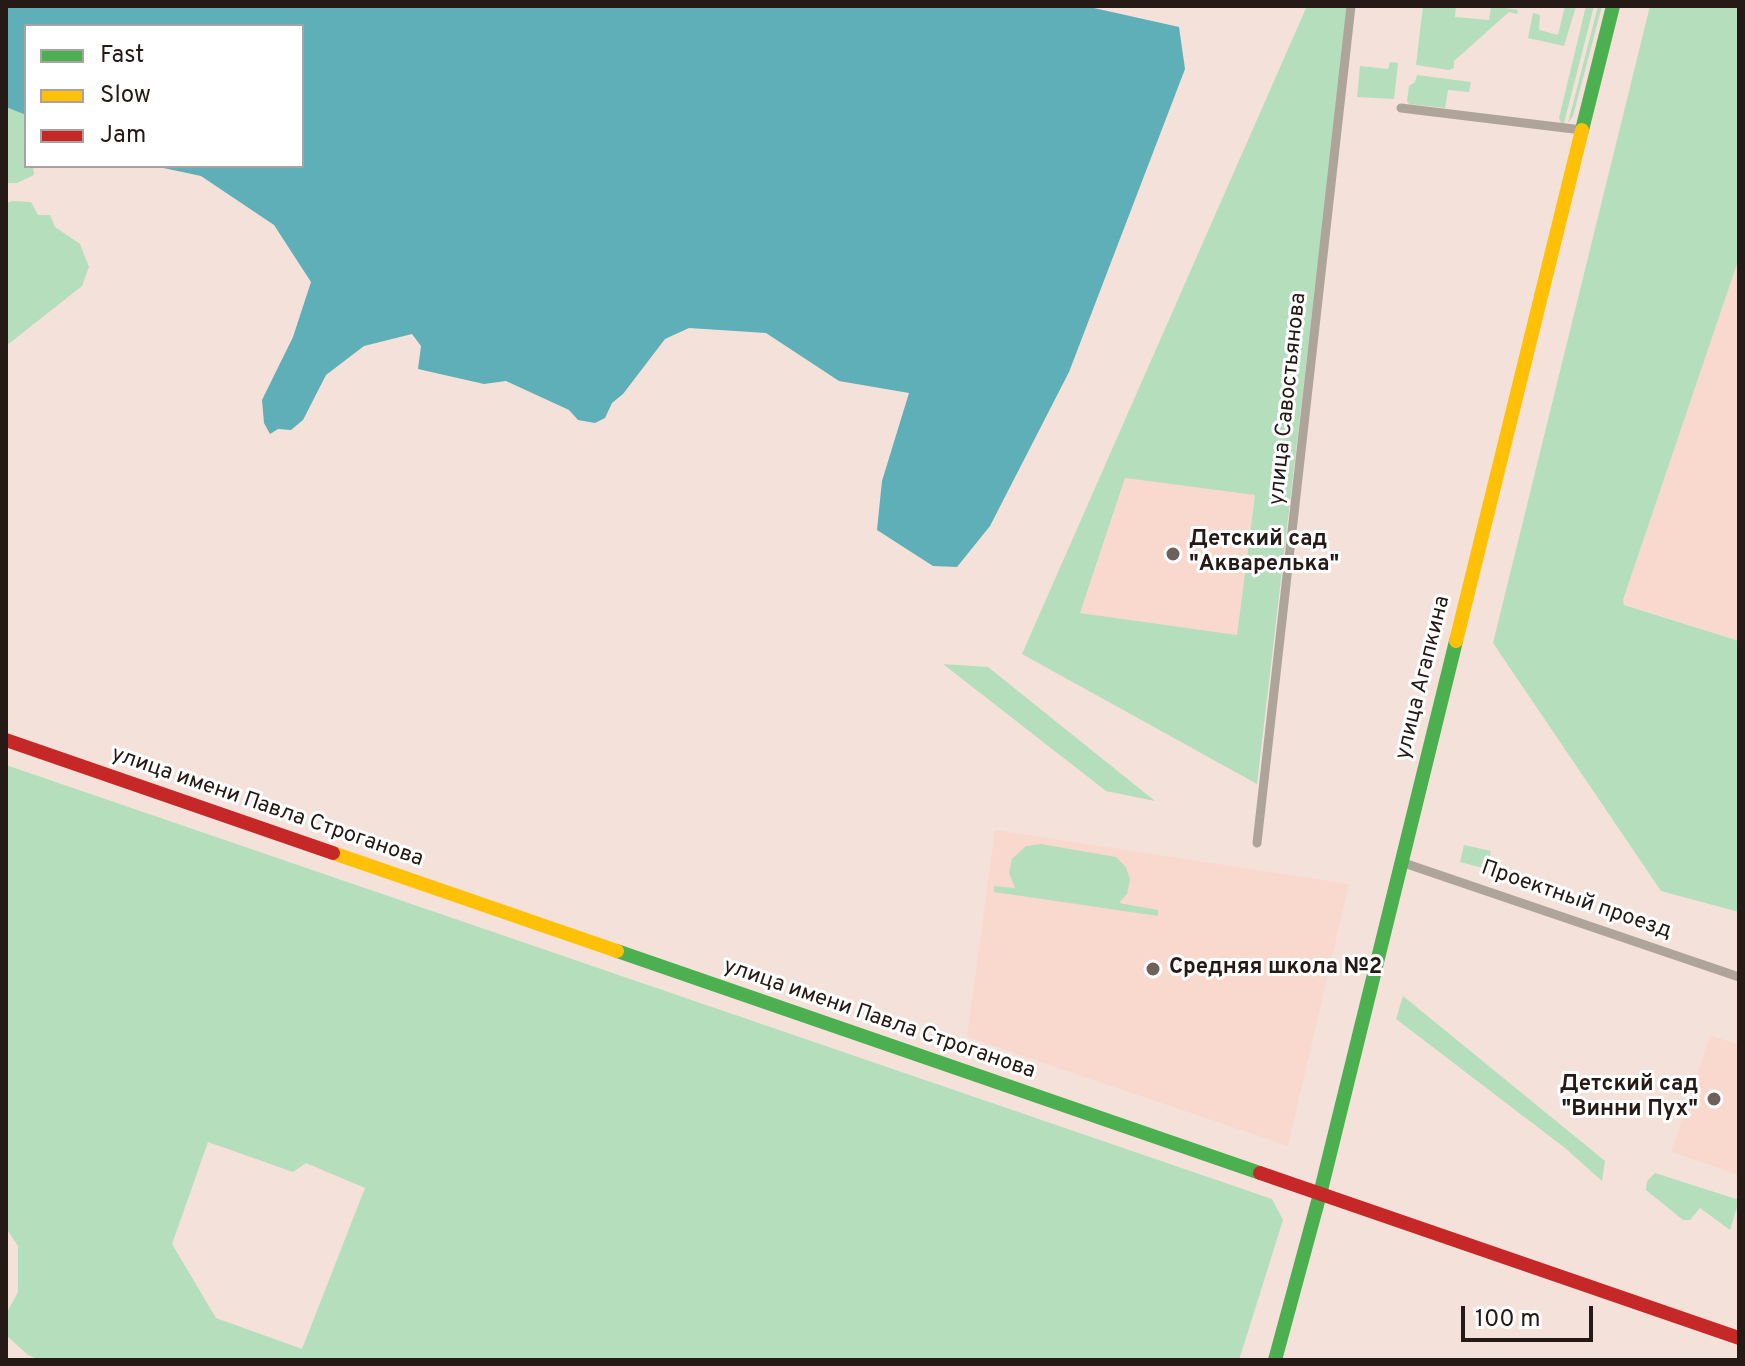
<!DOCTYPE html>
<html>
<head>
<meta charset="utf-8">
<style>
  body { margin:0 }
  #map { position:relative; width:1745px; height:1366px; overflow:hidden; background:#f4e1da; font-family:Overpass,sans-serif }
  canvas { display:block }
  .frame { position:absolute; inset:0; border:8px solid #261a16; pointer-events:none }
  .legend { position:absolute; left:24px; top:24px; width:280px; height:144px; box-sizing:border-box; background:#fff; border:2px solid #a8a3a2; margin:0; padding:10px 14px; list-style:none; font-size:24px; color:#261a16 }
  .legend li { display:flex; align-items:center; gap:16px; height:40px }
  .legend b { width:40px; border:2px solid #a8a3a2 }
  .scale { position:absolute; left:1461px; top:1306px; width:132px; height:36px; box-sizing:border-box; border:4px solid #261a16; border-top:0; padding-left:10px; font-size:24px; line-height:28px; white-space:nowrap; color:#261a16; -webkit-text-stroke:6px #fff; paint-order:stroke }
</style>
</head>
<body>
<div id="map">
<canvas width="1745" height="1366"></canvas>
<div class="frame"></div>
<ul class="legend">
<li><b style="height:10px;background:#4caf50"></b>Fast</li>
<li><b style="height:10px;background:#ffc107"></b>Slow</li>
<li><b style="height:10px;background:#c62828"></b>Jam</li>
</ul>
<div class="scale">100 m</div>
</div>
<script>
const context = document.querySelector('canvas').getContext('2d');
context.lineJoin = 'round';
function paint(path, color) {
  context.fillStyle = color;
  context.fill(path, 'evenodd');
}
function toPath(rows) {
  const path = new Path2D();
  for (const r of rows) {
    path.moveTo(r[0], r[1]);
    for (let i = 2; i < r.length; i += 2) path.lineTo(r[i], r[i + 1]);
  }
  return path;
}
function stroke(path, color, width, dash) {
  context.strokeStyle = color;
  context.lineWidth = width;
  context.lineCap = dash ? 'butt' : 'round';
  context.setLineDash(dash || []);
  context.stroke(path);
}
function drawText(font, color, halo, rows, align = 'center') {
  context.font = font + ' Overpass,sans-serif';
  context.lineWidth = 6;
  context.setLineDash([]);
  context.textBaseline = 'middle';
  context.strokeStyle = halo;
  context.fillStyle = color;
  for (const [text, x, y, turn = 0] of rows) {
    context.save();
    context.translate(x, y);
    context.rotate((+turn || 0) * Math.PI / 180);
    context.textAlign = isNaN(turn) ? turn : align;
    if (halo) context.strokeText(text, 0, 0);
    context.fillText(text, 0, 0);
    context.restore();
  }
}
paint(toPath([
  [1739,258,1739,641,1624,604,1623,600],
  [1125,478,1255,494,1237,635,1080,613],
  [995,830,1349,884,1288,1146,967,1037],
  [1710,1035,1739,1045,1739,1175,1671,1152]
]), '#f9d9ce');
paint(toPath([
  [1307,6,1348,6,1257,784,1022,654],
  [1125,478,1255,495,1237,635,1080,613],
  [1423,6,1456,6,1455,17,1489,20,1491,6,1518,10,1517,14,1509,12,1454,61,1454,68,1449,70,1416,65],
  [1565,6,1576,6,1564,46,1528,38,1533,13,1540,15,1539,30,1558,35],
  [1586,6,1594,6,1564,123,1561,123,1559,118],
  [1598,6,1602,6,1573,116,1568,123],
  [1650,6,1739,6,1739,258,1623,600,1624,605,1739,641,1739,912,1661,891,1493,643],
  [1390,62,1398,63,1394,99,1357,97,1360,66,1388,69],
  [1417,75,1471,82,1469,92,1448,90,1445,108,1409,104,1407,101,1409,86,1415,82],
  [6,107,26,115,26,166,33,166,34,175,17,183,6,183],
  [13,201,31,202,38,215,50,215,55,227,80,244,89,267,82,286,6,346,6,203],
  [943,664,988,667,1155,801,1106,791],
  [6,765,1272,1199,1283,1220,1239,1360,39,1360,28,1355,6,1335,6,1314,18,1292,18,1246,6,1228],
  [208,1142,293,1172,306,1163,365,1188,302,1349,216,1318,172,1244],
  [1041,844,1116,857,1126,867,1130,879,1127,894,1119,903,1158,910,1158,916,994,892,994,886,1015,888,1009,873,1012,859,1026,846],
  [1464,845,1491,851,1487,869,1460,862],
  [1403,996,1605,1161,1602,1181,1565,1148,1396,1019],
  [1655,1173,1739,1200,1730,1230,1700,1208,1690,1220,1683,1220,1646,1190,1647,1181]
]), '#b5debc');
paint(toPath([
  [6,6,1085,6,1179,27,1185,69,1069,372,990,526,957,567,933,566,877,530,882,481,909,393,839,381,766,333,689,328,665,339,623,394,612,403,605,418,595,423,578,420,569,410,506,381,484,384,418,369,421,346,412,334,364,346,326,375,303,420,291,430,278,429,270,434,264,423,262,400,293,337,311,282,274,225,201,176,154,166,302,166,302,26,26,26,26,115,6,107]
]), '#5eafb7');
stroke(toPath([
  [1401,108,1582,130],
  [1257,843,1351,6],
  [1401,862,1739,977]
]), '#afa499', 9);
stroke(toPath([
  [1582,130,1613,6],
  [617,951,1260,1173],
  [1275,1360,1320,1194,1456,641]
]), '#4caf50', 14);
stroke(toPath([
  [1456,641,1582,130],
  [333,853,617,951]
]), '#ffc107', 14);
stroke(toPath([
  [6,740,333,853],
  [1260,1173,1739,1338]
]), '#c62828', 14);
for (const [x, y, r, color] of [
  [1173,554,8,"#6e605b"],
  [1153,969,8,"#6e605b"],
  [1714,1099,8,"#6e605b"]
]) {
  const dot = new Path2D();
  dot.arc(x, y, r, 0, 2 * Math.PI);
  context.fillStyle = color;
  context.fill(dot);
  stroke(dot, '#fff', 3);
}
drawText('22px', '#261a16', '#fff', [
  ["улица Савостьянова",1289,399,-84],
  ["улица Агапкина",1424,678,-76],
  ["улица имени Павла Строганова",267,808,19],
  ["Проектный проезд",1576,901,19],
  ["улица имени Павла Строганова",879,1020,19]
]);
drawText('bold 22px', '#261a16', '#fff', [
  ["Детский сад",1189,541],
  ["\"Акварелька\"",1189,566],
  ["Средняя школа №2",1169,969],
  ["Детский сад",1698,1086,"right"],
  ["\"Винни Пух\"",1698,1111,"right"]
], 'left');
</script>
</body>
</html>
